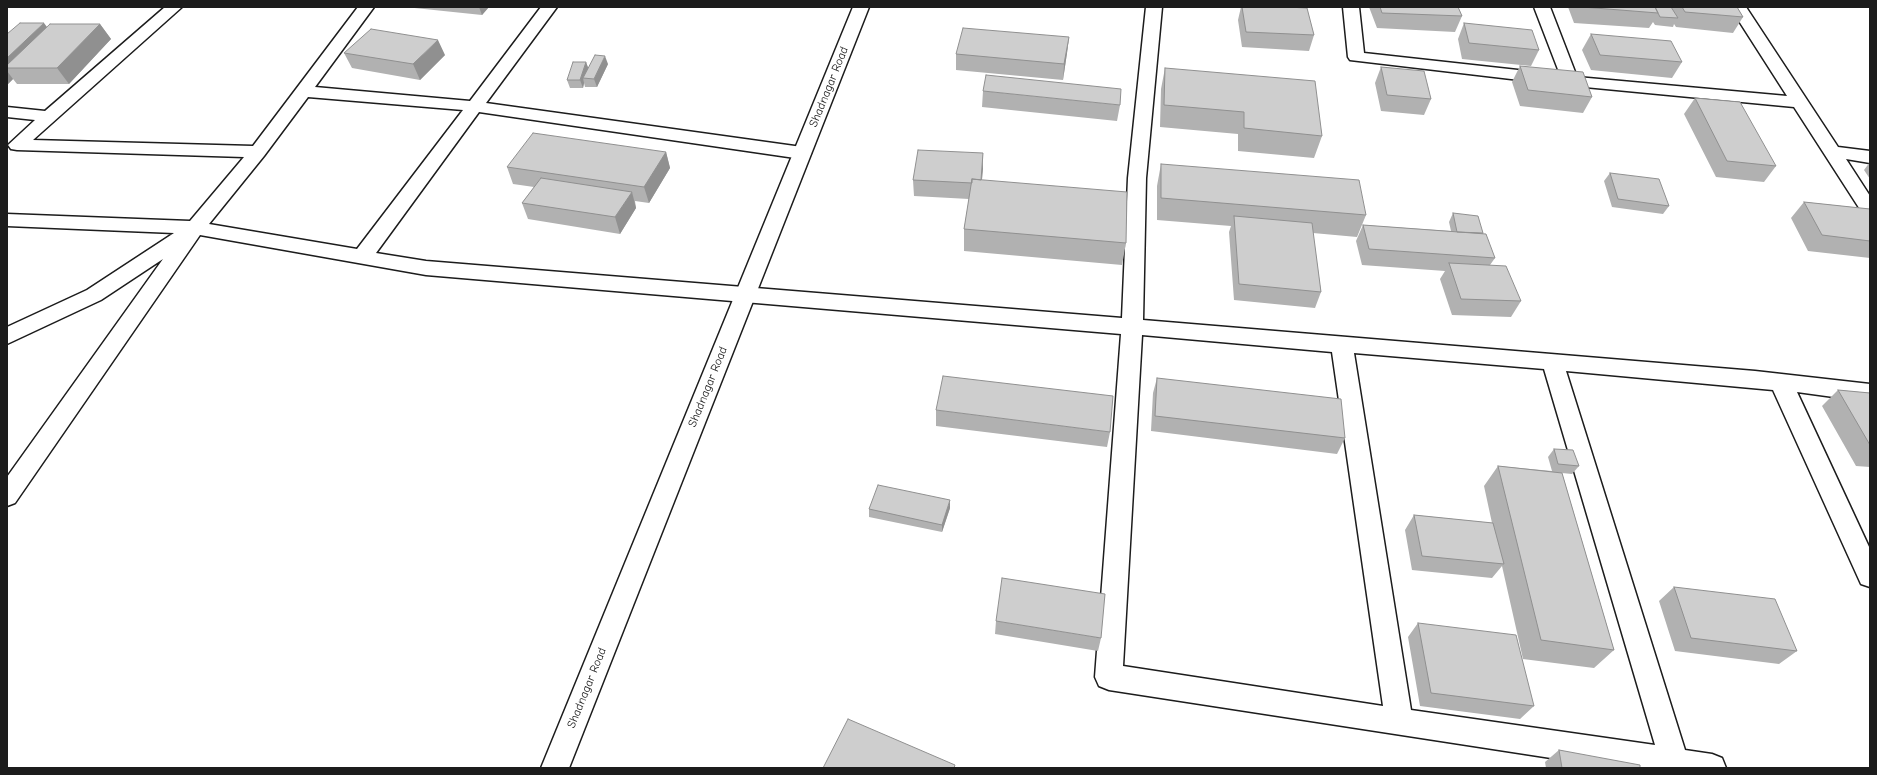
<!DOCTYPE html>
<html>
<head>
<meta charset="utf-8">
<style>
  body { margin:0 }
  #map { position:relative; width:1877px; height:775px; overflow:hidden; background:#fff; font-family:"Comic Neue",sans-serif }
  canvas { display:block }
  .frame { position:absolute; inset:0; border:8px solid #1c1c1c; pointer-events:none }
</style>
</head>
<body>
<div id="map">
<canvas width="1877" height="775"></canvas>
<div class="frame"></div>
</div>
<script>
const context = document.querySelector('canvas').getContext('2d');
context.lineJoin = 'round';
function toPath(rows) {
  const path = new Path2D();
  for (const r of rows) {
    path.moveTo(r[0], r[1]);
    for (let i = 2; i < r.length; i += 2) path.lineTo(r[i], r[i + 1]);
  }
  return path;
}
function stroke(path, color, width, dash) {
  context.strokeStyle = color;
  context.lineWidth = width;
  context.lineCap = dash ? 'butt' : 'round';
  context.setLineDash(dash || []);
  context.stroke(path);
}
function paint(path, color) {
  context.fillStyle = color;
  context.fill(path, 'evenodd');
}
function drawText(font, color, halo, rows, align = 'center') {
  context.font = font + ' "Comic Neue",sans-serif';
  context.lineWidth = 3;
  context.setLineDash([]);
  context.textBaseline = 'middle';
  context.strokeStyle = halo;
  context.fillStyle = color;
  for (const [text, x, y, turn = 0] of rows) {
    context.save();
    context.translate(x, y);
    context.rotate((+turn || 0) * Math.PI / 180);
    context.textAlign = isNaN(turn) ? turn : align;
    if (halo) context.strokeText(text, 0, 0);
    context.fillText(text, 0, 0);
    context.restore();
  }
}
const street = toPath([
  [165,7,182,7,33,140,253,146,358,7,374,7,315,87,470,101,541,7,557,7,486,103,802,147,808,149,811,153,808,157,802,159,479,112,376,253,426,261,1122,318,1128,178,1146,7,1162,7,1146,178,1143,320,1755,371,1870,384,1870,402,1797,392,1870,549,1870,587,1861,584,1773,390,1566,371,1685,750,1712,754,1722,758,1726,768,1616,768,1109,690,1099,686,1095,677,1121,334,426,275,200,235,15,503,7,506,7,477,163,259,101,300,7,344,7,327,87,290,174,233,7,226,7,214,190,221,244,157,17,150,11,149,8,145,35,120,7,117,7,107,45,111,165,7],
  [308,97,463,110,357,249,209,224,264,156,308,97],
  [1142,335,1332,352,1383,706,1123,666,1142,335],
  [1354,353,1544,369,1655,745,1411,710,1354,353],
  [1343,7,1359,7,1364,53,1545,73,1551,75,1553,78,1551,81,1545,83,1350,60,1348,57,1343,7],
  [1534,7,1550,7,1577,77,1787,96,1730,7,1746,7,1838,147,1870,151,1870,163,1846,159,1870,196,1870,216,1863,214,1794,107,1564,85,1534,7]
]);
const primary = toPath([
  [853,7,869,7,569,768,541,768,853,7]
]);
stroke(street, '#1c1c1c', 3);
stroke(primary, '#1c1c1c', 3);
paint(street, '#fff');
paint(primary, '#fff');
paint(toPath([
  [405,7,489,7,482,15],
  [1241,7,1287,7,1314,35,1309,51,1242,47,1238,20],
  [1369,7,1458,7,1462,16,1455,32,1377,28],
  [1568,7,1737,7,1743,17,1733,33,1676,27,1674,24,1673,27,1655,25,1653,22,1649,28,1574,23],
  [1464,23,1539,50,1531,66,1462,59,1458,39],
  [100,24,111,39,69,84,17,84,13,79,7,85,7,34,47,27],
  [1591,34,1682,62,1672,78,1591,70,1582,50],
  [1069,37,1067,53,1063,80,956,70,956,54],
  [344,53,445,55,420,80,352,68],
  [586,62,588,68,608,64,597,87,585,87,584,83,583,88,570,88,567,80],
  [1520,66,1592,97,1583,113,1520,106,1512,82],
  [1381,67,1431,99,1424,115,1381,111,1375,83],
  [1165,68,1322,136,1314,158,1238,151,1238,134,1160,127,1161,89],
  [983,91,1120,105,1117,121,982,107],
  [1695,98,1776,166,1764,182,1716,177,1684,114],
  [666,152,670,168,649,203,635,201,636,208,620,234,528,219,522,203,534,187,513,184,507,167],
  [983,153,982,180,1126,243,1122,265,964,251,964,229,969,199,914,196,913,180],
  [1870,162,1870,179,1864,170],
  [1161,164,1366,215,1357,237,1313,233,1321,292,1315,308,1234,300,1229,232,1231,226,1157,220,1157,186],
  [1610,173,1669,206,1663,214,1612,207,1604,181],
  [1804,202,1870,209,1870,258,1808,251,1791,218],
  [1453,213,1483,233,1495,258,1490,265,1521,301,1511,317,1452,315,1440,279,1445,271,1362,265,1356,241,1363,225,1451,231,1449,222],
  [1157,378,1345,438,1337,454,1151,431,1153,393],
  [1838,390,1870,393,1870,467,1856,466,1822,406],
  [936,410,1110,432,1107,447,936,426],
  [1554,449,1579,466,1572,474,1562,473,1614,650,1594,668,1523,659,1502,566,1492,578,1412,570,1405,530,1414,515,1492,523,1484,486,1498,466,1552,471,1548,457],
  [950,508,942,532,869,517,869,509],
  [1674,587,1797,651,1779,664,1675,651,1659,601],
  [996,621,1101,638,1098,651,995,634],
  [1418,623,1534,706,1520,719,1420,706,1408,637],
  [1559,750,1640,768,1546,768,1545,762]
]), '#b1b1b1');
paint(toPath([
  [479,7,489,7,482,15],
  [44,23,56,39,7,68,7,58],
  [100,24,111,39,69,84,57,68],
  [1069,37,1067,53,1063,80,1064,64],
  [438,40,445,55,420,80,413,64],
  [605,56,608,64,597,87,594,79],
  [586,62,589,70,583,78,584,83,583,88,580,80],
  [7,71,13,79,7,85],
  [666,152,670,168,649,203,644,187],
  [983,153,983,169,980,200,981,184],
  [632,192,636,208,620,234,615,217],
  [950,500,950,508,942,532,942,525]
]), '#909090');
const building = toPath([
  [1242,7,1287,7,1307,8,1314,35,1246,32,1242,7],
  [1380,7,1458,7,1462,16,1382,13,1380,7],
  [1582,7,1655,7,1658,13,1582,7],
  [1655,7,1671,7,1678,18,1660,17,1655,7],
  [1682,7,1737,7,1743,17,1685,12,1682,7],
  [20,23,44,23,7,58,7,34,20,23],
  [1464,23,1532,30,1539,50,1469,43,1464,23],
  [50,24,100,24,57,68,7,68,7,65,50,24],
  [963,28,1069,37,1064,64,956,54,963,28],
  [371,29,438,40,413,64,344,53,371,29],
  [1591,34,1671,41,1682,62,1600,55,1591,34],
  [595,55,605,56,594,79,583,78,595,55],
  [573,62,586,62,580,80,567,80,573,62],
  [1520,66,1583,72,1592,97,1528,90,1520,66],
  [1381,67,1424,71,1431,99,1387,95,1381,67],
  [1165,68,1315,81,1322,136,1244,128,1244,112,1164,105,1165,68],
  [986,75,1121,89,1120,105,983,91,986,75],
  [1695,98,1740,102,1776,166,1727,161,1695,98],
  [533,133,666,152,644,187,507,167,533,133],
  [918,150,983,153,981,180,972,179,972,183,913,180,918,150],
  [1161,164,1359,180,1366,215,1161,198,1161,164],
  [1610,173,1659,179,1669,206,1618,199,1610,173],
  [541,178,632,192,615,217,522,203,541,178],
  [972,179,1127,192,1126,243,964,229,972,179],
  [1804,202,1870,209,1870,241,1822,235,1804,202],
  [1453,213,1478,216,1483,233,1457,232,1453,213],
  [1234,216,1312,223,1321,292,1239,284,1234,216],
  [1363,225,1486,234,1495,258,1369,249,1363,225],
  [1449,263,1506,266,1521,301,1461,299,1449,263],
  [943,376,1113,396,1110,432,936,410,943,376],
  [1157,378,1341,399,1345,438,1155,416,1157,378],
  [1838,390,1870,393,1870,445,1838,390],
  [1554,449,1573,450,1579,466,1558,464,1554,449],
  [1498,466,1562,473,1614,650,1541,640,1498,466],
  [878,485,950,500,942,525,869,509,878,485],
  [1414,515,1493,523,1504,564,1422,556,1414,515],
  [1002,578,1105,594,1101,638,996,621,1002,578],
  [1674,587,1775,599,1797,651,1691,638,1674,587],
  [1418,623,1516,635,1534,706,1431,693,1418,623],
  [848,719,955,765,954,768,823,768,848,719],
  [1559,750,1640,765,1640,768,1562,768,1559,750]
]);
paint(building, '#cecece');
stroke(building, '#909090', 1);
drawText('12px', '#1c1c1c', '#fff', [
  ["Shadnagar Road",829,87,-68],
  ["Shadnagar Road",708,387,-68],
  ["Shadnagar Road",587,688,-68]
]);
</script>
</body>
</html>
